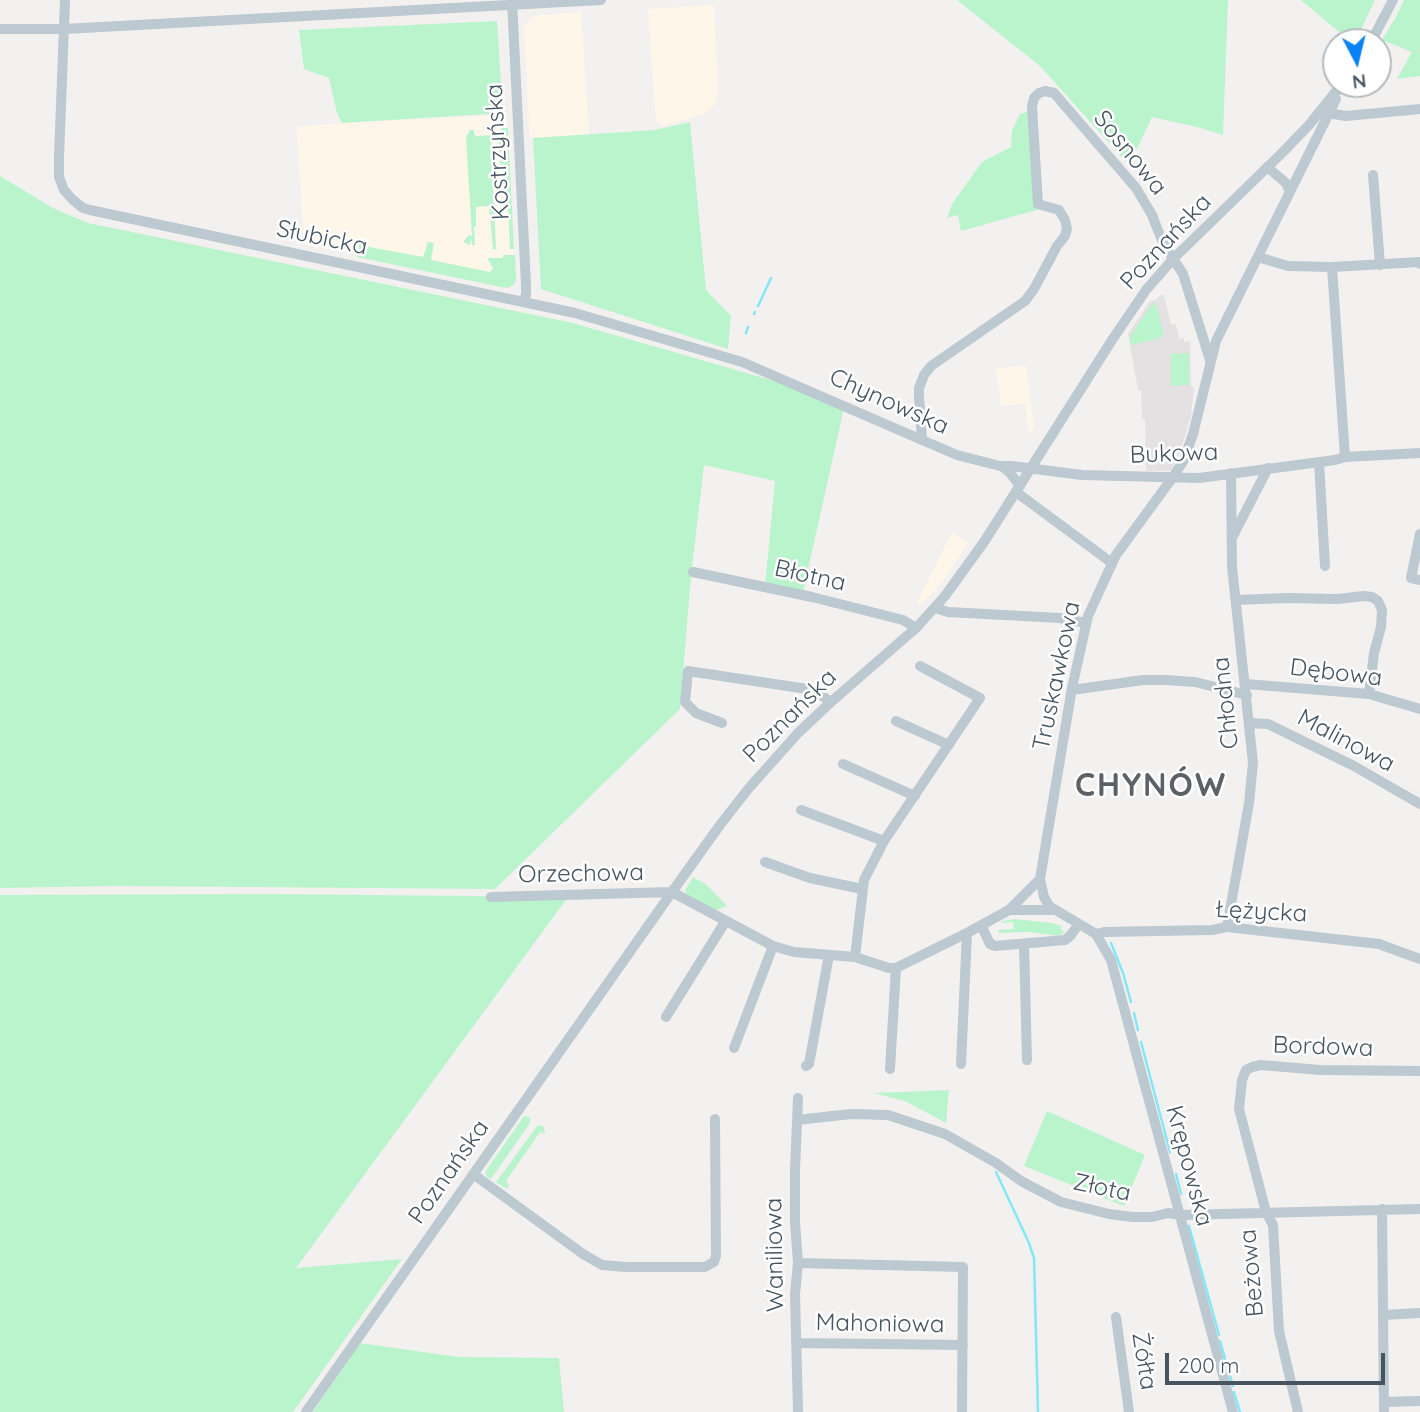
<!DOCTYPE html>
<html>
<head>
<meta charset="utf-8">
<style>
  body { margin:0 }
  #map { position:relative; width:1420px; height:1412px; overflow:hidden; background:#f3f0f0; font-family:Quicksand,sans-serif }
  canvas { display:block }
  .north { position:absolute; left:1322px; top:28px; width:70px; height:70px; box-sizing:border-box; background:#fff; border:2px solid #b5bbbf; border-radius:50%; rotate:173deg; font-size:19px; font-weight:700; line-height:28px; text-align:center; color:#46555f }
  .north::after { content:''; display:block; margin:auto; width:24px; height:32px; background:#0883f5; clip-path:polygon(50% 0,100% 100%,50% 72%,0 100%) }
  .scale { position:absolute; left:1165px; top:1353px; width:220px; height:32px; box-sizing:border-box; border:4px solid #46555f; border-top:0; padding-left:9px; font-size:21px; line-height:24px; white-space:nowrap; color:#46555f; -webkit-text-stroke:5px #fff; paint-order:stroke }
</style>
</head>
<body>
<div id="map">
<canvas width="1420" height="1412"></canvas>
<div class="north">N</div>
<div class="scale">200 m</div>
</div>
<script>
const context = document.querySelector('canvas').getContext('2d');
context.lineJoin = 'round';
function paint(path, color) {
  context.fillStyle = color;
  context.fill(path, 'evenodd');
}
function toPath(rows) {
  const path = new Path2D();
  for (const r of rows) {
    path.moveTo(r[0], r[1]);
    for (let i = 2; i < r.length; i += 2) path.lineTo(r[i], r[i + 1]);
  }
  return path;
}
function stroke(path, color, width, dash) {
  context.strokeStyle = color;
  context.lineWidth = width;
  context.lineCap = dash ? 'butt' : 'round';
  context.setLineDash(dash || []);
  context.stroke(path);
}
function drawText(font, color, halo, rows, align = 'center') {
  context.font = font + ' Quicksand,sans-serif';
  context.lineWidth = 5;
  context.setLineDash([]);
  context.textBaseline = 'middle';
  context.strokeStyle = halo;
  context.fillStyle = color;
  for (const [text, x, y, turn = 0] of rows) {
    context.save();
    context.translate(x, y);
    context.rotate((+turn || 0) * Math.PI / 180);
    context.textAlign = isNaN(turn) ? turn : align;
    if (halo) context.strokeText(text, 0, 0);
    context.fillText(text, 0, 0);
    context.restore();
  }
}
paint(toPath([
  [714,5,718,91,716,101,713,107,703,114,662,126,656,121,648,9],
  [581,12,589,134,530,138,524,26,534,16],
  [506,115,509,137,515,277,503,285,304,244,297,127,342,123],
  [1026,365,1034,429,1029,435,1025,403,1001,406,996,369],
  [952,532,968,543,948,574,935,590,921,605,917,603]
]), '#fef6e8');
paint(toPath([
  [1161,295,1164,295,1171,325,1176,324,1179,339,1184,338,1184,342,1190,341,1191,386,1194,387,1191,416,1181,449,1172,469,1171,471,1146,471,1145,419,1142,419,1141,391,1138,390,1128,334,1150,301,1155,300]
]), '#e4e1e2');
paint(toPath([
  [957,0,1228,0,1223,135,1197,127,1152,117,1129,165,1040,66],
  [1301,0,1375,0,1355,42,1351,42],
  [1404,0,1420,0,1420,76,1397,79,1412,52,1382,40,1396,17],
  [497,21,503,113,342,123,337,113,329,78,304,69,299,30],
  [1032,110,1040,209,961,231,958,215,947,218,952,204,982,162,1011,147,1012,131,1020,114],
  [690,122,706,290,731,316,728,349,541,289,533,138,655,130],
  [502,128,508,128,514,249,510,249,507,187,502,187,498,135,499,132],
  [470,130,474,130,475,136,491,135,496,249,493,250,489,206,476,207,476,226,474,227,475,245,472,245,471,238,470,245,463,242,469,235,472,236,466,137],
  [0,176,53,208,88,223,573,323,788,385,844,408,803,592,765,586,775,481,704,465,691,576,680,709,495,889,115,886,0,888],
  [428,242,434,243,431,260,490,272,493,268,487,258,503,258,503,255,515,255,516,280,514,285,507,288,501,287,357,257,359,245,423,257],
  [1153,302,1157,307,1164,336,1156,339,1131,345,1129,338],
  [1189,353,1189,385,1171,386,1171,354],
  [694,876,695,879,703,882,710,888,727,906,714,911,688,897,685,890],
  [272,894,568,897,296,1268,402,1259,293,1412,0,1412,0,895],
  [1015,919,1052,923,1062,926,1061,929,1065,932,1059,936,1029,932,999,933,998,930,1014,929,1013,922,1001,923,1003,921],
  [949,1090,946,1123,905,1101,873,1093],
  [1047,1111,1145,1155,1124,1206,1024,1166],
  [524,1116,530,1117,530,1123,491,1179,487,1177,485,1172],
  [538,1125,544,1127,545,1134,540,1132,506,1181,509,1185,507,1189,496,1182],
  [360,1343,458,1357,559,1358,564,1412,313,1412]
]), '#baf4cc');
stroke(toPath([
  [758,306,771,278],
  [754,314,755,312],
  [746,333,748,327],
  [1111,943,1123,973,1131,1002],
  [1134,1013,1138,1030],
  [1141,1042,1170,1152],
  [996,1172,1029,1243,1034,1258,1038,1412],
  [1176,1174,1181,1194],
  [1189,1226,1219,1335],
  [1220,1341,1233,1386],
  [1234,1392,1240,1412]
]), '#84e7f5', 2.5);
stroke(toPath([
  [65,0,59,157,59,177,64,190,73,200,83,208,90,210,575,313,742,362,922,440,957,455,1000,466,1011,466,1082,475,1199,478,1335,460,1345,457,1420,453],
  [512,1,526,285,526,295,523,301],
  [0,29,64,29,601,0],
  [1371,42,1393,0],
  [1328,113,1346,116,1420,109],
  [1267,167,1286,183,1290,192],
  [1373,175,1380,265],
  [1258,257,1288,266,1332,267,1420,262,1420,264],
  [1332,267,1345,457],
  [922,440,919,396,919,388,924,375,931,366,1025,301,1034,289,1057,246,1065,236,1067,229,1065,220,1059,210,1038,204,1032,107,1034,98,1039,93,1045,91,1054,93,1136,188,1152,215,1163,243,1183,274,1210,360],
  [1319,462,1325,566],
  [1003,467,1010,473,1020,486],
  [1016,492,1112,563],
  [1420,534,1411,578,1420,580],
  [1233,536,1268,468],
  [693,572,812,597,903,620,916,628],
  [1236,600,1287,598,1338,599,1363,596,1372,597,1378,601,1382,610,1381,627,1374,653,1369,694],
  [935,608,948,612,1060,618,1086,623],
  [1246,684,1369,694,1420,709],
  [1072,690,1143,680,1165,680,1195,682,1247,695],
  [896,721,949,745],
  [722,723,696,713,685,702,688,671,814,690,831,702],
  [1250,723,1268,724,1354,766,1420,804],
  [843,764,915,796],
  [801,810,884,841],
  [765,862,810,878,862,889],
  [491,897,672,892,773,946,794,952,855,957,889,968,896,968,967,933,1009,910,1040,879],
  [1009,910,1055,910],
  [981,925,990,944,995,946,1065,940,1070,936,1079,924],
  [1227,927,1249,803,1253,763,1232,567,1231,473],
  [1096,934,1104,932,1212,930,1227,927,1379,944,1420,959],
  [1024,944,1027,1060],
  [855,957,864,880,884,841,980,698,920,666],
  [666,1017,725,922],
  [734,1048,773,946],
  [961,1064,967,933],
  [806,1066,809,1064,829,955],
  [890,1069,896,968],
  [798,1098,795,1170,795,1222,798,1263,795,1294,798,1412],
  [797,1120,851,1114,888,1115,945,1134,996,1163,1021,1181,1061,1202,1109,1214,1133,1217,1152,1217,1168,1213,1181,1215,1420,1209],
  [473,1174,583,1254,602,1265,626,1267,705,1267,714,1262,716,1256,715,1119],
  [1382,1209,1384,1412],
  [798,1263,963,1267,962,1412],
  [1383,1315,1420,1313],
  [1116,1317,1129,1412],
  [798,1343,963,1345],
  [1384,1402,1420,1401],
  [306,1412,672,892,720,825,749,788,798,733,831,702,916,628,945,596,984,542,1112,340,1146,290,1173,259,1282,153,1309,125,1342,84],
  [1233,1412,1111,960,1096,934,1049,906,1044,897,1040,879,1072,688,1088,616,1116,555,1173,477,1184,460,1193,434,1216,341,1336,99],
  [1298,1412,1279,1331,1273,1225,1266,1212,1239,1109,1242,1080,1246,1070,1252,1067,1261,1065,1320,1070,1420,1071]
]), '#bcc9d0', 10);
drawText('24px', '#46555f', '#fff', [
  ["Kostrzyńska",498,152,-93],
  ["Sosnowa",1130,153,51],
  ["Słubicka",322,238,12],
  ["Poznańska",1166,242,-47],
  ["Chynowska",889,402,24],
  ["Bukowa",1174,454,-2],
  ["Błotna",810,576,13],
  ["Dębowa",1336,673,7],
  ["Truskawkowa",1057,676,-78],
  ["Chłodna",1226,703,-96],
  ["Poznańska",790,716,-45],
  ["Malinowa",1346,741,28],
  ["Orzechowa",581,874,-1],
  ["Łężycka",1261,912,3],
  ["Bordowa",1323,1047,2],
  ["Krępowska",1189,1166,75],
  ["Poznańska",449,1172,-55],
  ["Złota",1102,1188,12],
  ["Waniliowa",775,1255,-91],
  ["Beżowa",1252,1273,-95],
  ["Mahoniowa",880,1324,1],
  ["Żółta",1144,1361,81]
]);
context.letterSpacing = '2px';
drawText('bold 32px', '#5c6166', '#fff', [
  ["CHYNÓW",1151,786]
]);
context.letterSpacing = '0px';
</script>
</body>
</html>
